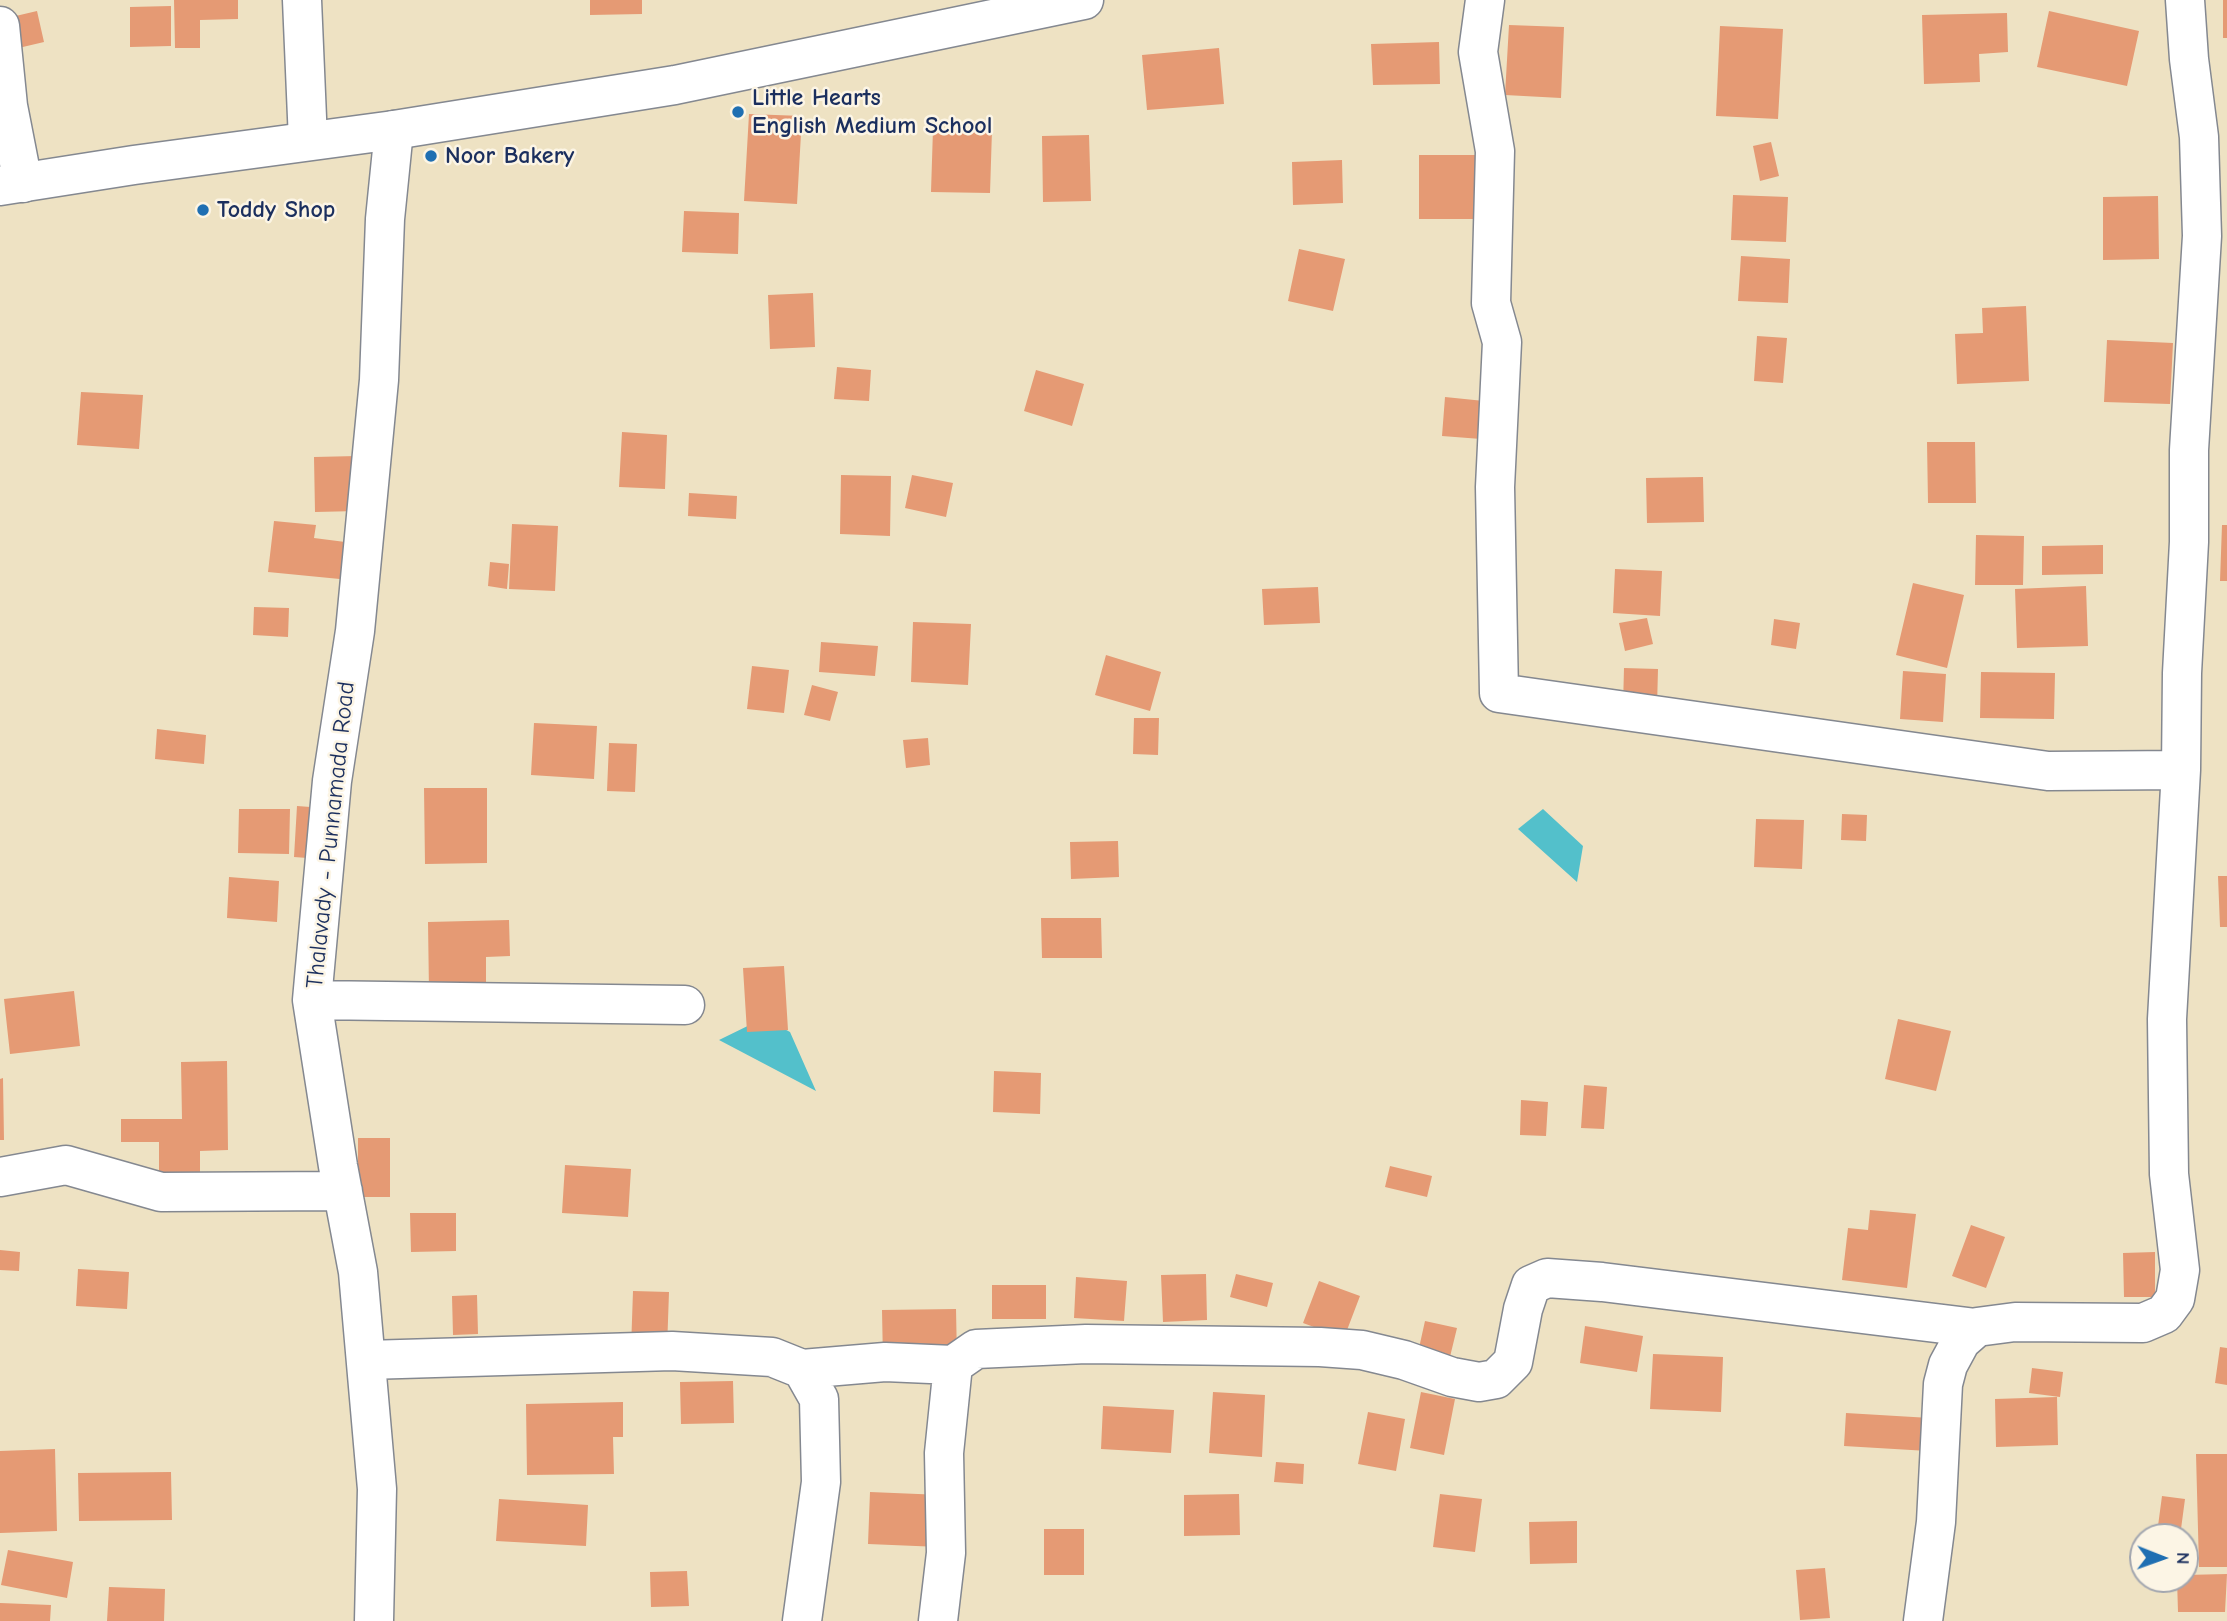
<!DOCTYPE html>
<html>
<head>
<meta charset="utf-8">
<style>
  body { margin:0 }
  #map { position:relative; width:2227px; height:1621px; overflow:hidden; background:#eee2c3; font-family:"Comic Neue",sans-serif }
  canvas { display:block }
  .north { position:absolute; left:2129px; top:1523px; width:70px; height:70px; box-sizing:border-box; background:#fcf5e5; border:2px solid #a2a6af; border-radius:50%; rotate:91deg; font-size:19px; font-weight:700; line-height:28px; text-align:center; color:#1b2f5e }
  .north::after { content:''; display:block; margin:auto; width:24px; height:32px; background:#1f6fb2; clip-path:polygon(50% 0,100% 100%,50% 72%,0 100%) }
</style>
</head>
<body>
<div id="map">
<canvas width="2227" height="1621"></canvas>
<div class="north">N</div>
</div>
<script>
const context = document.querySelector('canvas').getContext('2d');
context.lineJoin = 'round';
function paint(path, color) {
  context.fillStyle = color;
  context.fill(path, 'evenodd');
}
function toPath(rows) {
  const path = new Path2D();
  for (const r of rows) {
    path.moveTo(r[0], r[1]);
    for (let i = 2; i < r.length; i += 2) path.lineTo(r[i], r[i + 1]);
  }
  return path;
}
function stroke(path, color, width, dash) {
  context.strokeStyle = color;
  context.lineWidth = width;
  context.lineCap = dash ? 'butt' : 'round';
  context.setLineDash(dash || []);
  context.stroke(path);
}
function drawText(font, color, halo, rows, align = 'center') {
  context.font = font + ' "Comic Neue",sans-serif';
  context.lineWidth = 5;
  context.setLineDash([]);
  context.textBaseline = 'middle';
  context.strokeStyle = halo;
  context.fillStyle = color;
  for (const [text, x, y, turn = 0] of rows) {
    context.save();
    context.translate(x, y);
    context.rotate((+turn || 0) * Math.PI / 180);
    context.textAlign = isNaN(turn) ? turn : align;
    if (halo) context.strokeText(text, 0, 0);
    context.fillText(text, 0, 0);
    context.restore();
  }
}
paint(toPath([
  [1543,809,1583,846,1577,882,1518,829],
  [764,1018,790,1032,816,1091,719,1040]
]), '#53c0cb');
paint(toPath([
  [174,0,238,0,238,19,200,20,200,48,175,48],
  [590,0,642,0,642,14,590,15],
  [2223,0,2227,0,2227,38,2223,38],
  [171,6,171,46,130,47,130,7],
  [37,11,44,42,10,50,3,19],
  [2049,11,2139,31,2127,86,2037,67],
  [2007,13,2008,52,1979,54,1980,82,1924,84,1922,15],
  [1509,25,1564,27,1561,98,1505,95],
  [1720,26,1783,29,1778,119,1716,116],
  [1439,42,1440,84,1373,85,1371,44],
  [1219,48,1224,104,1147,110,1142,55],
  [749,114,802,116,797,204,744,201],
  [933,129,992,130,990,193,931,192],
  [1089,135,1091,201,1043,202,1042,136],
  [1771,142,1779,176,1760,181,1753,146],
  [1419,155,1484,155,1484,219,1419,219],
  [1342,160,1343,203,1293,205,1292,162],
  [1733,195,1788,197,1786,242,1731,240],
  [2158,196,2159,259,2103,260,2103,197],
  [684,211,739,213,738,254,682,252],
  [1299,249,1345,259,1333,311,1288,301],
  [1741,256,1790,259,1788,303,1738,301],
  [813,293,815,347,770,349,768,295],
  [2026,306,2029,381,1957,384,1955,334,1983,333,1982,308],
  [1757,336,1787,338,1783,383,1754,381],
  [2107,340,2173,343,2170,404,2104,402],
  [837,367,871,370,869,401,834,399],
  [1036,370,1084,384,1072,426,1024,411],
  [81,392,143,395,139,449,77,445],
  [1445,397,1484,401,1481,439,1442,436],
  [622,432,667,435,665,489,619,487],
  [1927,442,1975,442,1976,503,1928,503],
  [357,456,358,511,315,512,314,457],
  [841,475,891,476,890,536,840,534],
  [912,475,953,483,946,517,905,508],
  [1703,477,1704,522,1647,523,1646,478],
  [689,493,737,496,736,519,688,516],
  [274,521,316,525,314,538,353,543,350,580,268,572],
  [512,524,558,526,555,591,509,589],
  [2222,525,2227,525,2227,581,2220,581],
  [1976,535,2024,536,2023,585,1975,585],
  [2103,545,2103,574,2042,575,2042,546],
  [490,562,509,564,507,589,488,586],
  [1615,569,1662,571,1660,616,1613,613],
  [1913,583,1964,595,1947,668,1896,655],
  [2086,586,2088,646,2017,648,2015,589],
  [1318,587,1320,623,1264,625,1262,589],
  [254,607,289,608,288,637,253,635],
  [1647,618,1653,644,1625,651,1619,623],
  [1774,619,1800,623,1796,649,1771,645],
  [913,622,971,624,968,685,911,682],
  [821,642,878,646,875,676,819,672],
  [1106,655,1161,672,1150,711,1095,695],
  [752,666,789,670,784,713,747,709],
  [1624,668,1658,669,1657,707,1623,706],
  [1903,671,1946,674,1943,722,1900,719],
  [1981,672,2055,673,2054,719,1980,718],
  [812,685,838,692,830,721,804,715],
  [1134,718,1159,718,1158,755,1133,754],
  [534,723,597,726,594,779,531,775],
  [157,729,206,735,204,764,155,759],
  [928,738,930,765,906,768,903,740],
  [609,743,637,744,635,792,607,791],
  [424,788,487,788,487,863,425,864],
  [297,806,324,808,321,859,294,857],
  [239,809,290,809,289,854,238,853],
  [1842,814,1867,815,1866,841,1841,840],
  [1756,819,1804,820,1802,869,1754,867],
  [1118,841,1119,877,1071,879,1070,842],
  [2218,876,2227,876,2227,927,2220,927],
  [229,877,279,881,277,922,227,918],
  [1041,918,1101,918,1102,958,1042,958],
  [509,920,510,956,486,957,486,991,429,992,428,922],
  [784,966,788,1030,747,1032,743,968],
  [74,991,80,1046,10,1054,4,999],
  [1898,1019,1951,1031,1936,1091,1885,1079],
  [227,1061,228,1150,200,1151,200,1174,159,1174,159,1142,121,1142,121,1119,182,1119,181,1062],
  [994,1071,1041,1073,1040,1114,993,1112],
  [3,1078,4,1140,0,1140,0,1079],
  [1584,1085,1607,1087,1604,1129,1581,1128],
  [1521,1100,1548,1102,1546,1136,1520,1135],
  [358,1138,390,1138,390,1197,358,1197],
  [565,1165,631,1169,628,1217,562,1213],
  [1390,1166,1432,1176,1427,1197,1385,1187],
  [1870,1210,1916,1214,1907,1288,1842,1280,1848,1228,1868,1230],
  [410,1213,456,1213,456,1251,411,1252],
  [1971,1225,2005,1237,1986,1288,1952,1276],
  [0,1250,20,1252,19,1271,0,1270],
  [2155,1252,2155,1297,2124,1297,2123,1253],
  [78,1269,129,1272,127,1309,76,1306],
  [1206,1274,1207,1320,1163,1322,1161,1275],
  [1236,1274,1273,1283,1267,1307,1230,1297],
  [1076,1277,1127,1281,1124,1321,1074,1318],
  [1319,1281,1360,1296,1344,1338,1303,1323],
  [992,1285,1046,1285,1046,1319,992,1319],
  [633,1291,669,1292,667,1349,631,1349],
  [477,1295,478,1334,453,1335,452,1296],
  [956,1309,957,1359,883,1361,882,1310],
  [1425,1321,1457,1328,1448,1365,1417,1357],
  [1585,1326,1643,1336,1637,1372,1580,1363],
  [2220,1347,2227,1348,2227,1385,2215,1383],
  [1653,1354,1723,1357,1721,1412,1650,1409],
  [2032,1368,2063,1372,2060,1397,2029,1393],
  [733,1381,734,1423,681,1424,680,1382],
  [1213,1392,1265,1395,1262,1457,1209,1453],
  [1421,1392,1455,1399,1444,1455,1410,1448],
  [2057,1397,2058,1445,1996,1447,1995,1399],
  [623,1402,623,1437,613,1437,614,1474,527,1475,526,1404],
  [1103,1406,1174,1410,1171,1453,1101,1449],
  [1368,1412,1405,1419,1396,1471,1358,1464],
  [1846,1413,1930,1418,1928,1451,1844,1446],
  [55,1449,57,1531,0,1533,0,1451],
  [2196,1454,2227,1454,2227,1567,2199,1567],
  [1276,1462,1304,1464,1303,1484,1274,1482],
  [171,1472,172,1520,79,1521,78,1473],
  [870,1492,942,1495,940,1547,868,1544],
  [1239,1494,1240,1535,1184,1536,1184,1495],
  [1440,1494,1482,1499,1475,1552,1433,1547],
  [2162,1496,2185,1499,2181,1529,2158,1526],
  [499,1499,588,1505,586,1546,496,1541],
  [1577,1521,1577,1563,1530,1564,1529,1522],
  [1044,1529,1084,1529,1084,1575,1044,1575],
  [8,1550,73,1562,67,1598,1,1585],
  [1825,1568,1830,1618,1800,1620,1796,1570],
  [687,1571,689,1606,651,1607,650,1572],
  [2227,1574,2225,1612,2178,1612,2177,1579,2185,1579,2185,1575],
  [109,1587,165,1589,164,1621,107,1621],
  [0,1603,51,1605,50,1621,0,1621]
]), '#e59a74');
const minor = toPath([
  [302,0,308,141],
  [1485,0,1478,52,1495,151,1491,303,1502,342,1495,487,1499,693,2048,771,2181,770],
  [0,26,8,106,23,183],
  [312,1000,685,1005],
  [0,1177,66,1165,161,1192,343,1191],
  [367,1360,672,1351,772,1357,802,1369,819,1399,821,1482,802,1621],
  [802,1369,885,1362,953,1365,976,1349,1086,1344,1320,1347,1362,1350,1404,1360,1452,1377,1479,1382,1496,1379,1513,1362,1523,1309,1531,1285,1547,1278,1602,1282,1976,1328],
  [374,1621,377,1489,358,1272,338,1166,312,1000,332,781,355,631,379,380,385,219,394,130],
  [938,1621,946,1553,944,1453,953,1365],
  [1923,1621,1936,1522,1943,1384,1948,1365,1961,1341,1977,1327,2015,1322,2143,1323,2164,1314,2175,1299,2180,1270,2169,1174,2167,1019,2181,770,2182,673,2189,542,2189,450,2202,236,2199,137,2189,59,2185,0]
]);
const secondary = toPath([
  [0,186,134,165,394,130,675,85,1084,0]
]);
stroke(minor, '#848890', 41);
stroke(secondary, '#848890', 41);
stroke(minor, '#fff', 38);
stroke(secondary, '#fff', 38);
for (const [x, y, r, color] of [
  [738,112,7,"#1f6fb2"],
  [431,156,7,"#1f6fb2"],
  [203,210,7,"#1f6fb2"]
]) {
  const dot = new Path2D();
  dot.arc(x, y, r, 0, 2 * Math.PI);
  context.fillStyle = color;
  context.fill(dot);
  stroke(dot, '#fcf5e5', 2.5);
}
drawText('bold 24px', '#1b2f5e', '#fcf5e5', [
  ["Little Hearts",752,98],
  ["English Medium School",752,126],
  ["Noor Bakery",445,156],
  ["Toddy Shop",217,210]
], 'left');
drawText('24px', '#1b2f5e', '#fcf5e5', [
  ["Thalavady - Punnamada Road",331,835,-84]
]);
</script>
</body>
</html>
